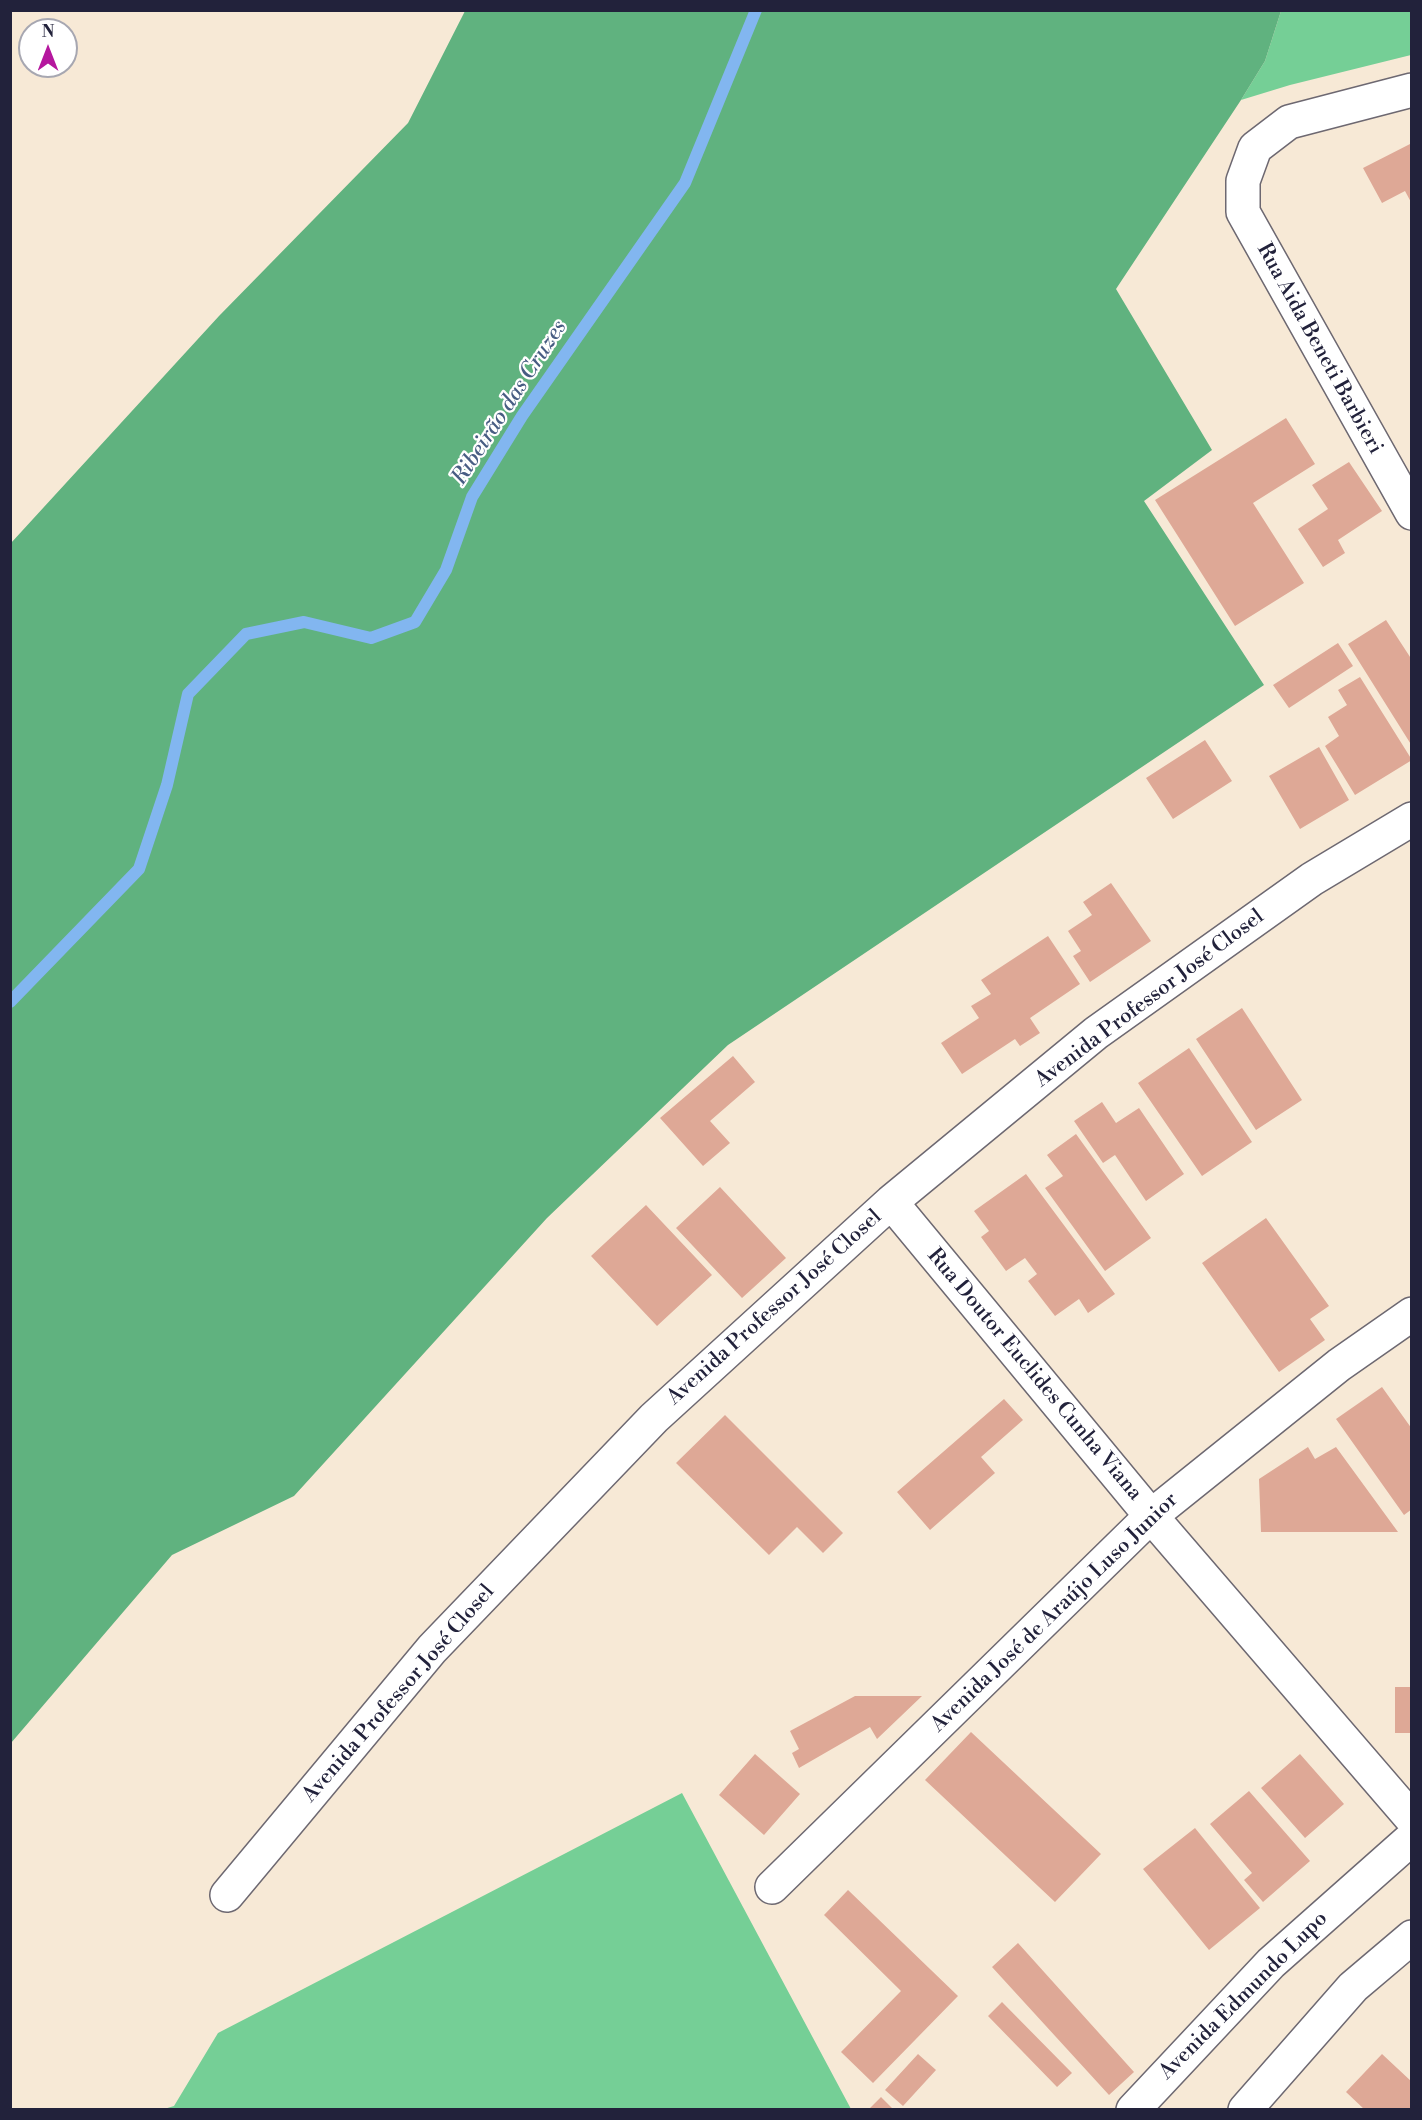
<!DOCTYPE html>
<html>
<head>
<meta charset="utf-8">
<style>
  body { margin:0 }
  #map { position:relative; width:1422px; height:2120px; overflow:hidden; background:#f7e9d6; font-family:"Libre Bodoni",serif }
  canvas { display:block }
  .frame { position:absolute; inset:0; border:12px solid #22223b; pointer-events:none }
  .north { position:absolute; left:18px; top:18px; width:60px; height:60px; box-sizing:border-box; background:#fff; border:2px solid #a7a7b1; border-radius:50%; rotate:0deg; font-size:16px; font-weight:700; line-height:24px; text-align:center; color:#22223b }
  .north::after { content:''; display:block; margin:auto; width:21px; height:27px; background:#b5179e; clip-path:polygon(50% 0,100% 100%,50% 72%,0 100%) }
</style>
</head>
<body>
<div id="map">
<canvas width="1422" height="2120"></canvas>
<div class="frame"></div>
<div class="north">N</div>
</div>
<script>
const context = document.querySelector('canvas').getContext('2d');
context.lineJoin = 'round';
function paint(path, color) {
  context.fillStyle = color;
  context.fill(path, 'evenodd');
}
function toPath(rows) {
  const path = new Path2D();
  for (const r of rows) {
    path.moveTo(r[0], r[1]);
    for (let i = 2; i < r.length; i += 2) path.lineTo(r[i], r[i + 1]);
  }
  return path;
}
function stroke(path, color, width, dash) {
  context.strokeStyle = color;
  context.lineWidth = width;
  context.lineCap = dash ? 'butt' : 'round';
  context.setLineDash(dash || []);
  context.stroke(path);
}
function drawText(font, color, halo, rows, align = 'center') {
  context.font = font + ' "Libre Bodoni",serif';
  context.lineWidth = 4.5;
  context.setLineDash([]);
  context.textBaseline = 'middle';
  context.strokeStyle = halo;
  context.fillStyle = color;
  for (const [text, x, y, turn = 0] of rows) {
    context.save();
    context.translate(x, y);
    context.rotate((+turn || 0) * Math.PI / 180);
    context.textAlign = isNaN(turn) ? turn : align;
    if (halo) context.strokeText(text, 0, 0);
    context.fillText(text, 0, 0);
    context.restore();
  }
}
paint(toPath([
  [1281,11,1411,11,1411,55,1290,85,1241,100,1265,61],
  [682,1793,851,2109,164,2109,174,2106,218,2033]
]), '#75cf96');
paint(toPath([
  [465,11,1281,11,1265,61,1241,100,1116,289,1212,450,1144,501,1264,685,728,1045,547,1218,294,1496,172,1555,11,1743,11,543,219,316,408,123]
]), '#60b27f');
stroke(toPath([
  [10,1002,139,869,167,785,188,694,246,634,304,622,371,638,415,622,446,570,472,497,522,416,685,183,756,10]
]), '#82b6f0', 12);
paint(toPath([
  [1412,143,1412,204,1405,191,1382,203,1363,168],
  [1286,418,1315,464,1253,503,1304,583,1235,626,1155,500],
  [1349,462,1382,511,1338,540,1345,553,1323,567,1298,529,1328,509,1312,485],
  [1386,620,1412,660,1412,746,1348,644],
  [1338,643,1353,666,1289,708,1273,685],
  [1360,677,1412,760,1355,795,1325,746,1339,736,1328,717,1347,705,1338,690],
  [1205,740,1232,781,1173,819,1146,778],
  [1319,747,1349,800,1300,829,1269,776],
  [1111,883,1151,941,1090,982,1073,956,1081,951,1068,931,1092,915,1083,902],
  [1048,936,1080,984,1030,1018,1040,1033,1020,1046,1015,1039,962,1074,941,1043,979,1018,971,1006,991,994,981,980],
  [1242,1008,1302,1100,1256,1130,1196,1039],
  [1189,1048,1252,1142,1202,1176,1138,1083],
  [733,1056,755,1082,710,1121,730,1143,703,1166,660,1118],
  [1102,1102,1116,1123,1139,1108,1184,1174,1146,1201,1115,1155,1103,1163,1074,1121],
  [1076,1134,1151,1238,1105,1271,1045,1188,1063,1176,1047,1155],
  [1026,1174,1115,1294,1088,1313,1079,1299,1055,1316,1028,1281,1037,1274,1025,1258,1006,1271,981,1237,989,1231,974,1211],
  [720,1187,786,1258,742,1298,676,1228],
  [646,1205,712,1275,657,1326,591,1256],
  [1266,1218,1329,1306,1310,1319,1325,1340,1279,1372,1202,1263],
  [1382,1387,1412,1429,1412,1509,1404,1515,1336,1419],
  [1004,1399,1023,1420,981,1457,995,1473,930,1530,897,1492],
  [725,1415,843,1533,823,1553,797,1527,769,1555,676,1463],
  [1308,1447,1315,1459,1336,1447,1398,1532,1261,1532,1259,1479],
  [1395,1687,1412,1687,1412,1733,1395,1733],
  [855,1696,922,1696,877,1739,870,1727,799,1768,792,1753,799,1749,790,1731],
  [971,1732,1101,1854,1055,1902,925,1780],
  [755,1754,800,1794,764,1835,719,1795],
  [1300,1754,1344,1804,1305,1838,1261,1788],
  [1249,1791,1310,1861,1263,1902,1244,1880,1252,1873,1210,1824],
  [1195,1828,1260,1908,1209,1950,1143,1869],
  [848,1890,958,1996,873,2083,841,2052,901,1991,824,1915],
  [1018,1943,1134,2072,1109,2095,992,1967],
  [1002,2002,1072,2073,1057,2087,988,2016],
  [918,2054,936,2070,903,2106,885,2090],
  [1382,2054,1412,2082,1412,2110,1365,2110,1346,2092],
  [881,2097,894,2110,868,2110]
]), '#dea896');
const minor = toPath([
  [1412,90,1289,122,1255,148,1243,181,1243,212,1412,513],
  [891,1202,1151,1516,1412,1819],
  [772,1887,1151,1516,1339,1365,1412,1314],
  [227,1895,432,1649,654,1418,891,1202,1096,1033,1312,879,1412,819],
  [1133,2110,1271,1963,1412,1838],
  [1245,2110,1353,1987,1412,1937]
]);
stroke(minor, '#6d6871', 36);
stroke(minor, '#fff', 33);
drawText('21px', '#22223b', '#fff', [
  ["Rua Aida Beneti Barbieri",1319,349,61],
  ["Avenida Professor José Closel",1150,999,-37],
  ["Avenida Professor José Closel",775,1308,-42],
  ["Rua Doutor Euclides Cunha Viana",1034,1375,50],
  ["Avenida José de Araújo Luso Junior",1055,1613,-44],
  ["Avenida Professor José Closel",399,1694,-49],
  ["Avenida Edmundo Lupo",1244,1996,-45]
]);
drawText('italic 22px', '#485d83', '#fff', [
  ["Ribeirão das Cruzes",510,403,-57]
]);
</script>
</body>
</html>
